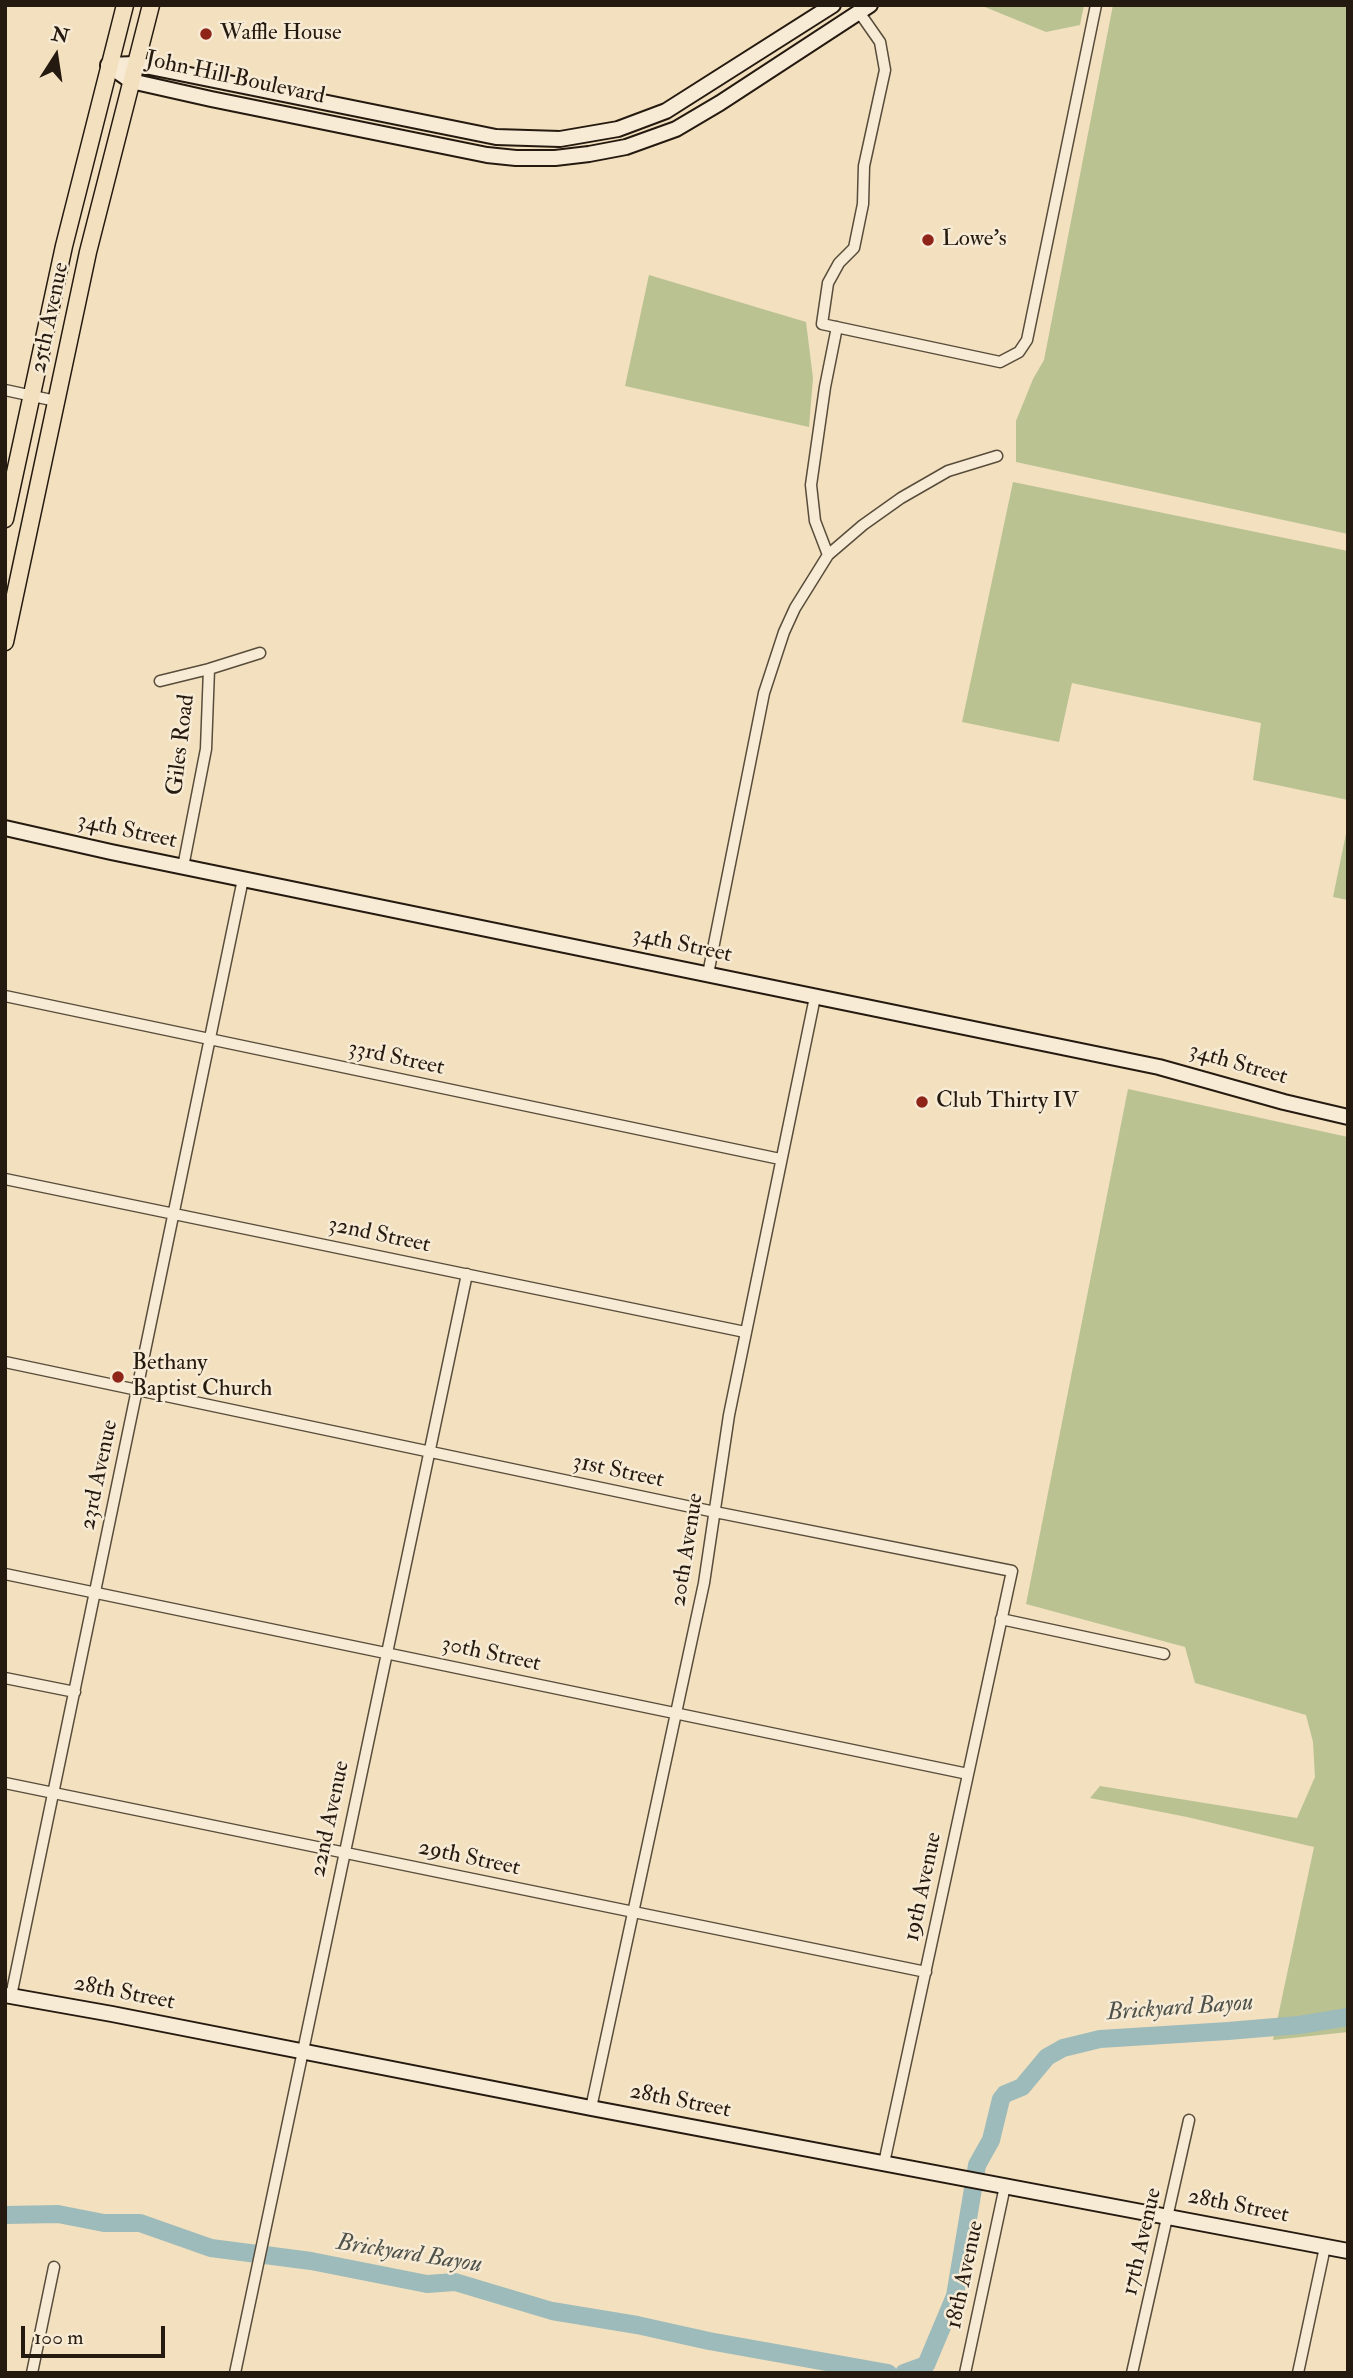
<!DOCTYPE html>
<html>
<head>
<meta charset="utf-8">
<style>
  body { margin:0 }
  #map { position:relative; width:1353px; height:2378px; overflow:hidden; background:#f2e0bf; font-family:"IM FELL Double Pica",serif }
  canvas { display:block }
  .frame { position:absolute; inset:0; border:7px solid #251a0f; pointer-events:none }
  .north { position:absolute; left:21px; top:21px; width:70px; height:70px; -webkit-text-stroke:5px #f7ebd5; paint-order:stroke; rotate:12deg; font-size:19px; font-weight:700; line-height:28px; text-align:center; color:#251a0f }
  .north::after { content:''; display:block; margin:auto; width:24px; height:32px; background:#251a0f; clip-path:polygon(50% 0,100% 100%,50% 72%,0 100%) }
  .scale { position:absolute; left:21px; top:2326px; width:144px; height:32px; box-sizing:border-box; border:4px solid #251a0f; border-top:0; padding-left:9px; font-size:21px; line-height:24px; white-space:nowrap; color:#251a0f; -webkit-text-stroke:5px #f7ebd5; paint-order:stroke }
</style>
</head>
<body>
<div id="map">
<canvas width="1353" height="2378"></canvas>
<div class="frame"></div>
<div class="north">N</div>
<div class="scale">100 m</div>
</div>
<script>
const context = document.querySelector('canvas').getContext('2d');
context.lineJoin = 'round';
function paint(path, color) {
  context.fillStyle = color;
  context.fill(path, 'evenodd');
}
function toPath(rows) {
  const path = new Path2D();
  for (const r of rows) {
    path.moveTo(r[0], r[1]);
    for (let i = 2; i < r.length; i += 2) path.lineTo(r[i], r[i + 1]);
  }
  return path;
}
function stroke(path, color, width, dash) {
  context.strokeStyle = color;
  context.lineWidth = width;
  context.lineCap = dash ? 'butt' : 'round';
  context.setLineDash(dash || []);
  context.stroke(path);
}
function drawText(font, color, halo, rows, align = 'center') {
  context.font = font + ' "IM FELL Double Pica",serif';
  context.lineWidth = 5;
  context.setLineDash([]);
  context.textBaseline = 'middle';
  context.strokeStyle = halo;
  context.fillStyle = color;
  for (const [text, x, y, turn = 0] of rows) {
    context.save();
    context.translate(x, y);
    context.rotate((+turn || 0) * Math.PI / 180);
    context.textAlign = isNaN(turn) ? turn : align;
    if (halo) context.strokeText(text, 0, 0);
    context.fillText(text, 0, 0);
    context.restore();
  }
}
paint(toPath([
  [980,5,1084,5,1080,25,1046,32],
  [1113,5,1348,5,1348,534,1016,462,1016,421,1033,379,1044,360],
  [649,275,806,322,813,378,809,427,625,386],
  [1013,482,1348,551,1348,800,1253,780,1261,723,1072,683,1059,742,962,722],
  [1348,824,1348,900,1333,897],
  [1128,1089,1348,1137,1348,2032,1273,2040,1314,1847,1187,1817,1090,1798,1100,1786,1297,1818,1315,1777,1313,1742,1306,1715,1195,1683,1185,1647,1026,1604]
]), '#bac292');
stroke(toPath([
  [5,2215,58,2214,104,2223,140,2223,211,2248,311,2261,427,2284,455,2282,552,2311,637,2325,709,2341,888,2373],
  [904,2373,926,2365,955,2296,977,2165,991,2140,1001,2099,1005,2094,1022,2087,1047,2057,1063,2048,1100,2039,1228,2031,1299,2025,1348,2017]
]), '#9dbbba', 18);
const street = toPath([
  [859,12,880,42,885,70,864,166,863,204,854,248,839,263,828,283,822,324,1000,362,1019,352,1027,340,1096,5],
  [5,390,56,401],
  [828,555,815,521,811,485,825,387,837,327],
  [160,681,209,669,260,653],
  [183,867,206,749,209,669],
  [708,974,764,693,784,632,795,608,828,555,863,525,901,498,948,471,997,456],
  [5,996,780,1159],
  [5,1179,745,1332],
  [5,1362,715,1512,1012,1571,884,2163],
  [5,1574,968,1774],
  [1001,1619,1164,1654],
  [5,1678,75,1692],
  [5,1783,926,1972],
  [11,1996,243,879],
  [591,2108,704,1583,729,1415,815,997],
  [32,2373,54,2267],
  [235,2373,467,1274],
  [965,2373,1005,2186],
  [1132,2373,1189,2120],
  [1298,2373,1325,2247]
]);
const secondary = toPath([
  [108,65,131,81,211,99,487,155,516,158,555,158,589,154,626,147,676,129,720,103,870,5],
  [108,65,135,64,496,137,560,139,618,129,666,111,833,5],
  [5,828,111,852,1159,1067,1284,1102,1348,1117],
  [5,1995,112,2014,591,2108,1348,2251]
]);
const primary = toPath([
  [5,519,64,246,125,5],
  [5,642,88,252,151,5]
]);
stroke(street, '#584c3b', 13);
stroke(secondary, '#251a0f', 18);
stroke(primary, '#251a0f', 19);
stroke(street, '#f7ebd5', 10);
stroke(secondary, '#f7ebd5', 14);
stroke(primary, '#f2e0bf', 16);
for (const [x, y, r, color] of [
  [206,34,7,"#8f2418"],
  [928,240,7,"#8f2418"],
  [922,1102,7,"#8f2418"],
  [118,1377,7,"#8f2418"]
]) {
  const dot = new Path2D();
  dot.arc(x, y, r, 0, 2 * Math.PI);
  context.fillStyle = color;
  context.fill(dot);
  stroke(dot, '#f7ebd5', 2.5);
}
drawText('23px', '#251a0f', '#f7ebd5', [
  ["Waffle House",220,34],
  ["Lowe's",942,240],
  ["Club Thirty IV",936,1102],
  ["Bethany",132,1364],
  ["Baptist Church",132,1390]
], 'left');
drawText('23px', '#251a0f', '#f7ebd5', [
  ["John Hill Boulevard",235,79,12],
  ["25th Avenue",51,318,-78],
  ["Giles Road",182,745,-83],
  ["34th Street",127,832,12],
  ["34th Street",682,946,12],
  ["33rd Street",396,1059,12],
  ["34th Street",1238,1065,16],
  ["32nd Street",379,1236,12],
  ["31st Street",618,1472,12],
  ["23rd Avenue",100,1475,-78],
  ["20th Avenue",688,1550,-81],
  ["30th Street",491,1655,12],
  ["22nd Avenue",331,1819,-78],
  ["29th Street",469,1859,12],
  ["19th Avenue",924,1887,-78],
  ["28th Street",124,1994,11],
  ["28th Street",680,2102,11],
  ["28th Street",1238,2207,11],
  ["17th Avenue",1143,2242,-77],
  ["18th Avenue",966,2275,-78]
]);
drawText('italic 24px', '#4f524b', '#f7ebd5', [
  ["Brickyard Bayou",1180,2009,-4],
  ["Brickyard Bayou",409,2255,9]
]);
</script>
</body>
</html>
